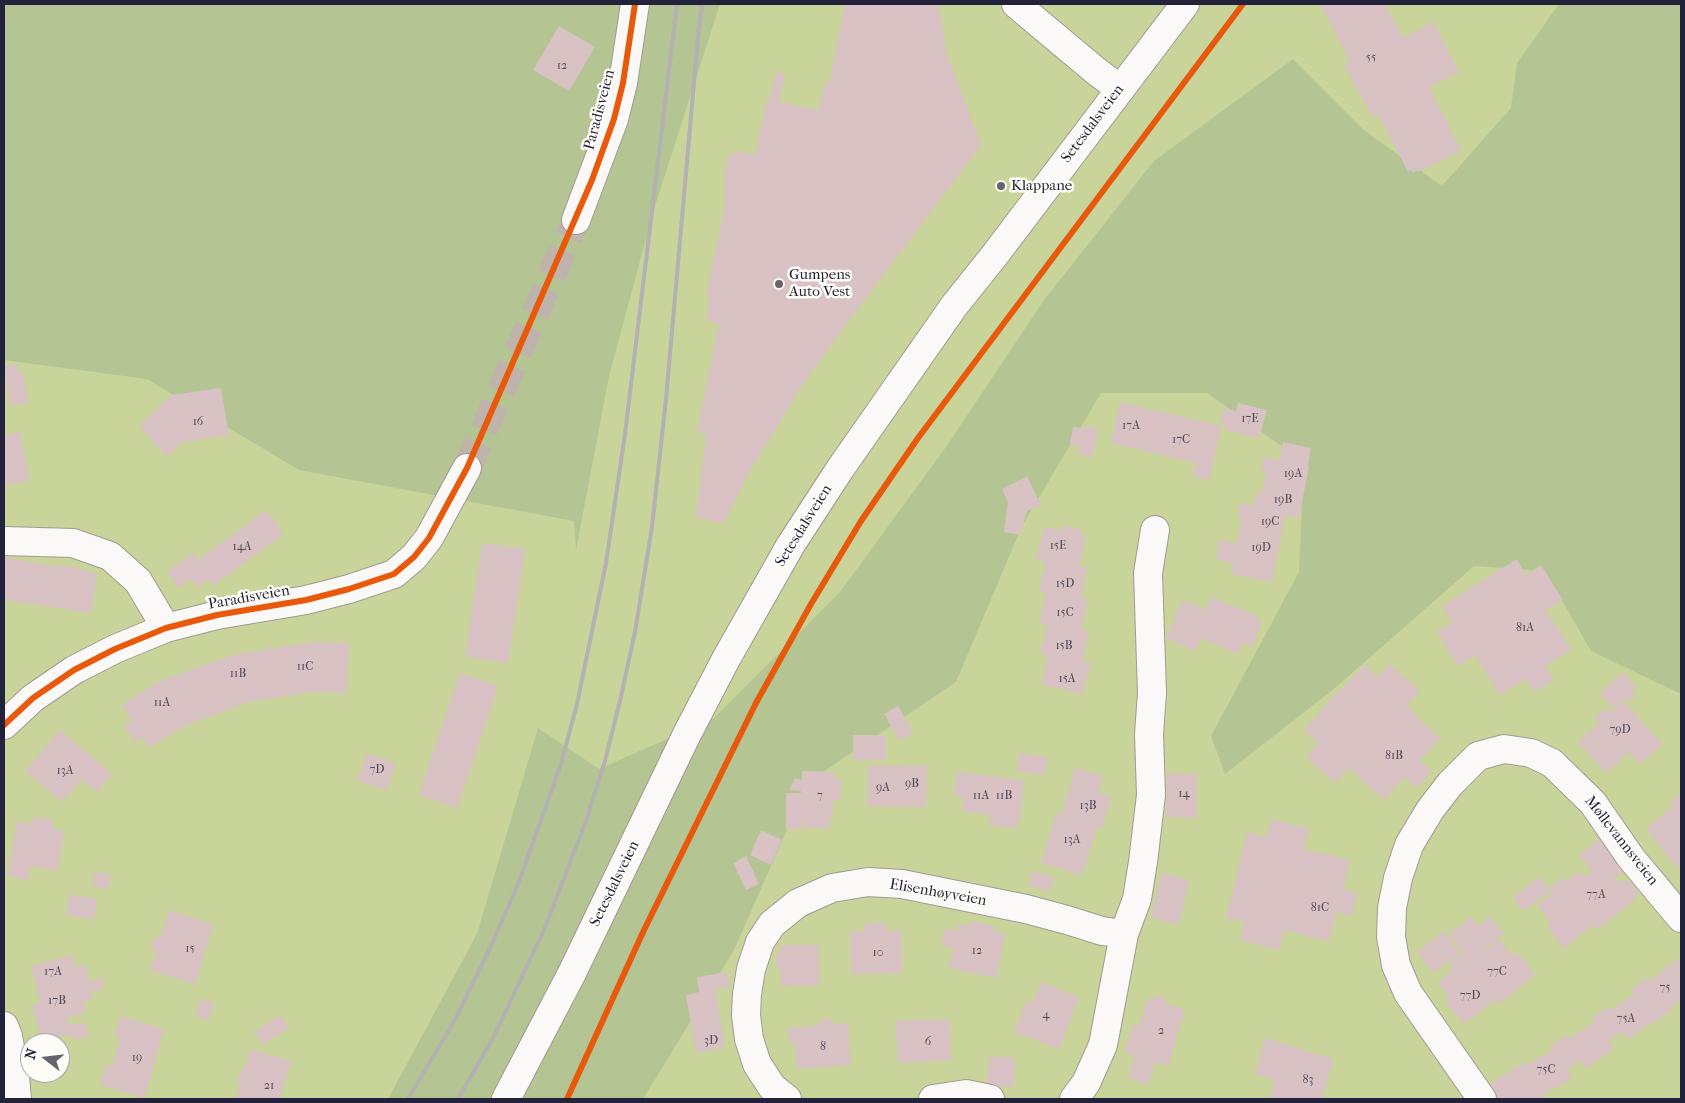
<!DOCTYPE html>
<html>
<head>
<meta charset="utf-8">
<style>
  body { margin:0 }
  #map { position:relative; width:1685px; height:1103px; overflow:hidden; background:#e6d9c8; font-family:"IM FELL French Canon",serif }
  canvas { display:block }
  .frame { position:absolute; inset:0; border:5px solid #22223b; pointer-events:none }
  .north { position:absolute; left:20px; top:1033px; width:50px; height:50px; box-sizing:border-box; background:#fdfcf7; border:1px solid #a5a5ac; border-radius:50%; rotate:286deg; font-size:14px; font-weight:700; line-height:20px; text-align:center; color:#22223b }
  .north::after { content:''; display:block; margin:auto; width:18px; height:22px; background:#67626c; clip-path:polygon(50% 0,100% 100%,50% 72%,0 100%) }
</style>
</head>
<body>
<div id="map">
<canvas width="1685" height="1103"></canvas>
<div class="frame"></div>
<div class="north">N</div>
</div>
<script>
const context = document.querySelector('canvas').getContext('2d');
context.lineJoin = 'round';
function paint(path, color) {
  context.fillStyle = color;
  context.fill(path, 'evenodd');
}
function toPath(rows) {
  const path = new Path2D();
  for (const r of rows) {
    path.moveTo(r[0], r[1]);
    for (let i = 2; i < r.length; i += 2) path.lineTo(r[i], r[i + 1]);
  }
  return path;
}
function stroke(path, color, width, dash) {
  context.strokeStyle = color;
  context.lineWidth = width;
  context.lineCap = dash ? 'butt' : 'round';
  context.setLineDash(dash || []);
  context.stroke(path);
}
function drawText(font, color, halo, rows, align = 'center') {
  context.font = font + ' "IM FELL French Canon",serif';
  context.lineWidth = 5;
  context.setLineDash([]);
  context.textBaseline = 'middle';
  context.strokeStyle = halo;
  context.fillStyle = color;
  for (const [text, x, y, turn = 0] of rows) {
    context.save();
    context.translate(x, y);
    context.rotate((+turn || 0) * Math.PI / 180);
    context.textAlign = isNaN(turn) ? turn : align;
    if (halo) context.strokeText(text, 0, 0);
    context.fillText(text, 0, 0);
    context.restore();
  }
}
paint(toPath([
  [4,4,1681,4,1681,1099,4,1099],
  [30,1043,60,1043,60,1073,30,1073]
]), '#c9d49b');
paint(toPath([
  [4,4,720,4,654,209,609,376,576,550,574,521,299,470,147,379,4,360],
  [1559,4,1681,4,1681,694,1591,651,1545,571,1474,566,1335,688,1225,774,1211,736,1299,572,1304,462,1207,393,1101,393,1022,526,956,682,808,782,734,950,643,1099,388,1099,477,934,538,728,599,769,714,718,840,592,946,447,1044,300,1154,161,1293,59,1365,131,1442,186,1511,108,1517,63]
]), '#b5c493');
paint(toPath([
  [845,4,939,4,946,52,981,145,835,339,803,384,750,470,723,523,696,518,706,434,697,432,719,324,706,320,710,297,706,296,725,206,724,179,729,153,736,154,737,151,755,155,767,99,770,99,776,72,785,74,779,102,819,110,825,83,829,84],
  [1320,4,1385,4,1403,38,1433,22,1459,72,1429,87,1461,150,1418,172,1418,170,1413,173,1411,170,1408,172,1378,114,1372,117,1344,65,1350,62],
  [559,26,595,47,569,91,533,70],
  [17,364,18,373,23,372,28,403,10,406,4,366],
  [221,388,229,435,183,442,167,457,139,426,172,395],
  [1120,402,1221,426,1209,480,1193,476,1196,463,1111,443],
  [1238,403,1267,410,1259,438,1226,430,1221,421,1224,408,1236,411],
  [1084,426,1099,429,1092,457,1078,454,1080,446,1070,444,1073,427,1084,429],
  [20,432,29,481,4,485,4,435],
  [1283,442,1311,448,1308,466,1309,466,1299,518,1285,515,1272,582,1231,574,1233,563,1216,559,1219,540,1237,543,1242,518,1238,517,1240,503,1253,506,1256,493,1261,494,1264,484,1266,471,1261,470,1263,457,1280,460],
  [1027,476,1041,505,1027,511,1020,535,1004,532,1008,502,1002,489],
  [266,510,284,534,213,586,208,579,197,587,190,579,179,588,167,572,193,553,198,560],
  [1063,525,1082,530,1080,535,1086,537,1079,566,1087,568,1081,598,1088,599,1081,629,1089,631,1082,661,1091,663,1082,694,1042,685,1048,655,1040,654,1047,625,1039,623,1046,593,1039,592,1045,562,1036,560,1044,527,1061,531],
  [482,543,525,549,508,663,465,657],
  [4,557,57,567,58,565,81,568,81,570,97,573,91,613,4,600],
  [1517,559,1526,575,1541,565,1563,600,1546,610,1571,650,1545,666,1554,680,1534,692,1526,679,1499,695,1475,655,1458,666,1437,632,1452,622,1442,606],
  [1211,597,1255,615,1254,616,1262,620,1252,647,1243,643,1238,654,1201,638,1195,651,1166,639,1182,600,1206,610],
  [313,642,349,643,346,693,311,692,248,702,187,725,149,747,142,737,134,742,124,725,132,720,122,705,160,681,233,655],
  [1390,664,1420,691,1407,705,1416,714,1415,715,1440,738,1420,760,1432,771,1416,788,1404,777,1384,800,1349,768,1335,783,1306,756,1318,742,1304,730,1338,691,1339,692,1364,665,1378,677],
  [1622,672,1636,686,1632,690,1636,694,1626,703,1623,699,1614,708,1600,694],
  [460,673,498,686,457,808,419,795],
  [1623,701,1662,744,1640,764,1629,752,1606,773,1578,742,1599,723,1594,718,1607,707,1611,712],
  [898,706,913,733,900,741,884,714],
  [60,730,112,774,97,792,82,779,62,802,25,771],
  [853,735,886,735,886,760,853,760],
  [367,753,396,764,386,791,357,780],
  [1019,753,1047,757,1045,775,1017,771],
  [868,765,927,766,926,807,867,806],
  [1075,768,1103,776,1098,793,1111,797,1102,828,1097,827,1082,875,1041,863,1056,813,1062,814],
  [802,771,834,772,834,779,841,779,841,801,833,800,832,818,830,817,829,828,805,828,805,822,803,822,803,829,786,829,786,793,801,793,801,791,789,790,795,778,802,780],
  [957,772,1024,780,1020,820,1018,819,1017,828,989,825,990,815,962,811,963,797,954,796],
  [1167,773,1197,774,1197,818,1166,817],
  [1681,793,1681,862,1676,867,1646,828,1674,806,1670,802],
  [33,817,54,820,52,828,64,831,57,871,31,866,28,880,7,876,17,821,32,824],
  [1271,819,1309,829,1304,849,1350,860,1343,889,1358,893,1352,916,1337,912,1329,941,1284,930,1279,950,1240,940,1244,922,1226,918,1247,832,1266,837],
  [761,830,782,840,771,865,750,855],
  [1599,839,1624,870,1613,879,1620,881,1629,880,1639,894,1633,898,1635,900,1598,929,1594,925,1563,948,1548,927,1549,920,1537,905,1552,893,1549,888,1562,877,1566,881,1579,871,1584,876,1591,871,1579,855],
  [746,856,759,884,746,890,733,863],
  [1032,871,1054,877,1050,891,1029,886],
  [94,872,111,874,108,889,92,886],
  [1161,873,1189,880,1179,924,1151,918],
  [1539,877,1550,891,1523,911,1513,897],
  [69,894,97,899,94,919,66,915],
  [169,910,213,924,195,984,150,970,157,951,151,950,155,936,160,937],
  [1471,917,1478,926,1490,917,1504,934,1483,950,1484,952,1499,939,1511,954,1520,955,1535,975,1499,1004,1496,999,1464,1024,1447,1004,1448,996,1438,982,1453,969,1449,964,1462,953,1466,959,1467,958,1449,934],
  [971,921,994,926,993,931,1005,934,996,978,949,968,958,924,970,926],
  [865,923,886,923,886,931,901,930,902,973,851,974,850,931,865,931],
  [945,928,956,931,952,948,941,945],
  [1444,931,1460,953,1433,973,1417,952],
  [780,945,819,945,819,985,781,986,780,967,777,968,776,953,780,953],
  [72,955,75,967,85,964,89,981,103,978,102,990,91,991,93,999,83,1001,86,1013,68,1018,69,1024,86,1023,88,1037,71,1039,70,1035,41,1039,32,1005,40,1003,31,966],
  [1681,958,1681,999,1671,1007,1672,1009,1655,1022,1654,1021,1628,1039,1622,1031,1609,1041,1614,1049,1586,1068,1581,1060,1567,1069,1572,1078,1545,1094,1546,1095,1540,1099,1497,1099,1488,1085,1525,1062,1527,1065,1552,1050,1550,1046,1567,1035,1570,1038,1594,1023,1591,1019,1608,1007,1611,1010,1634,994,1631,990,1648,977,1650,981,1674,961,1676,963],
  [727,972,730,987,715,989,725,1048,696,1053,686,995,699,992,697,977],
  [1041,982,1079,997,1059,1049,1014,1032,1027,1000,1033,1003],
  [1155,995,1167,999,1165,1003,1185,1010,1168,1066,1155,1062,1148,1084,1128,1078,1135,1055,1124,1052,1133,1024,1139,1026,1148,998,1153,1000],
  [201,999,214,1003,208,1020,195,1015],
  [281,1015,289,1028,262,1045,254,1031],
  [120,1016,164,1029,144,1098,100,1085,106,1064,112,1066,120,1038,114,1037],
  [832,1019,833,1024,848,1023,851,1065,797,1069,795,1043,789,1043,788,1028,819,1025,819,1020],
  [949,1019,951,1060,898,1063,895,1021],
  [1265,1038,1333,1059,1322,1099,1269,1099,1275,1080,1255,1074],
  [251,1049,291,1061,280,1099,236,1099,240,1085,237,1084,242,1067,245,1068],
  [990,1056,1015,1058,1013,1087,986,1085]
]), '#d8c2c3');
stroke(toPath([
  [467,468,576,220]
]), '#bfb4ac', 28, [28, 14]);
const street = toPath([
  [1016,4,1096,71,1120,89],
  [576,220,614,119,623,83,635,4],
  [4,541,73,543,110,556,138,581,166,628],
  [4,725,33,698,74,670,115,649,166,628,217,615,306,600,349,589,394,574,414,557,429,538,467,468],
  [4,1026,8,1036,15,1076,17,1099],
  [787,1099,772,1087,757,1064,749,1039,746,1015,747,994,751,969,760,942,772,924,798,903,832,888,868,882,902,884,1026,909,1067,920,1102,931,1124,934],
  [933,1099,966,1094,990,1099],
  [1074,1099,1086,1083,1103,1045,1124,934,1137,899,1143,862,1151,795,1149,734,1152,693,1148,573,1155,530],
  [1482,1099,1408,993,1396,965,1391,937,1392,908,1398,878,1409,845,1430,810,1450,784,1478,756,1504,749,1531,753,1552,763,1593,803,1631,858,1681,918]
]);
const highway = toPath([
  [506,1099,572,973,687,734,726,659,790,546,840,469,954,306,994,256,1185,4]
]);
stroke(street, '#a19a93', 30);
stroke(highway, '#a19a93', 30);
stroke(street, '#fbf9f7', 28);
stroke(highway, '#fbf9f7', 28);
stroke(toPath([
  [408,1099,455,1020,484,961,517,887,561,764,577,704,606,563,625,434,677,4],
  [458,1099,493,1038,544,930,585,824,605,761,620,701,635,632,652,527,666,399,698,37,702,4]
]), '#b3b1b2', 4);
stroke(toPath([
  [4,725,33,698,74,670,115,649,166,628,217,615,306,600,349,589,394,574,414,557,429,538,467,468,592,180,614,119,623,83,635,4],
  [567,1099,644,930,756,703,811,604,861,521,918,438,1243,4]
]), '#e8590c', 6);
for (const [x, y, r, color] of [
  [1001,186,5,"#67626c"],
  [779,284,5,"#67626c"]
]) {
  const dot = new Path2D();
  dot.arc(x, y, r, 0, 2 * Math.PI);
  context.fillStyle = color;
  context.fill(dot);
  stroke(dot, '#fdfcf7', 2);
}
drawText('12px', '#504a5d', null, [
  ["55",1371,58],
  ["12",562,66],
  ["17E",1250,419],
  ["16",198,422],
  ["17A",1131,426],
  ["17C",1181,440],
  ["19A",1293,474],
  ["19B",1283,500],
  ["19C",1270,522],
  ["15E",1058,546],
  ["14A",242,547],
  ["19D",1261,548],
  ["15D",1065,584],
  ["15C",1065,613],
  ["81A",1525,628],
  ["15B",1064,646],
  ["11C",305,667],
  ["11B",238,674],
  ["15A",1067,679],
  ["11A",162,703],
  ["79D",1620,730],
  ["81B",1394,756],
  ["7D",377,770],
  ["13A",65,771],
  ["9B",912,784],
  ["9A",883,788],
  ["14",1184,794],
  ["7",820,796],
  ["11A",981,796],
  ["11B",1004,796],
  ["13B",1088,806],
  ["13A",1072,840],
  ["77A",1596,895],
  ["81C",1320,908],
  ["15",190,949],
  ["12",977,951],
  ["10",878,953],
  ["17A",53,972],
  ["77C",1497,972],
  ["75",1665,988],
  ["77D",1470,996],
  ["17B",57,1001],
  ["4",1046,1015],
  ["75A",1626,1019],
  ["2",1161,1031],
  ["3D",711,1041],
  ["6",928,1042],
  ["8",823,1047],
  ["19",137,1058],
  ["75C",1546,1070],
  ["83",1308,1080],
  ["21",269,1086]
]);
drawText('15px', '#22223b', '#fdfcf7', [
  ["Paradisveien",600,110,-75],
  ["Setesdalsveien",1093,124,-53],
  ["Setesdalsveien",804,526,-58],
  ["Paradisveien",249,598,-10],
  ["Møllevannsveien",1621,841,52],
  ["Setesdalsveien",615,884,-64],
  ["Elisenhøyveien",938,893,10]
]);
drawText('15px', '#22223b', '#fdfcf7', [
  ["Klappane",1011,186],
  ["Gumpens",789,275],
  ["Auto Vest",789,292]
], 'left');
</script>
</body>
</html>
